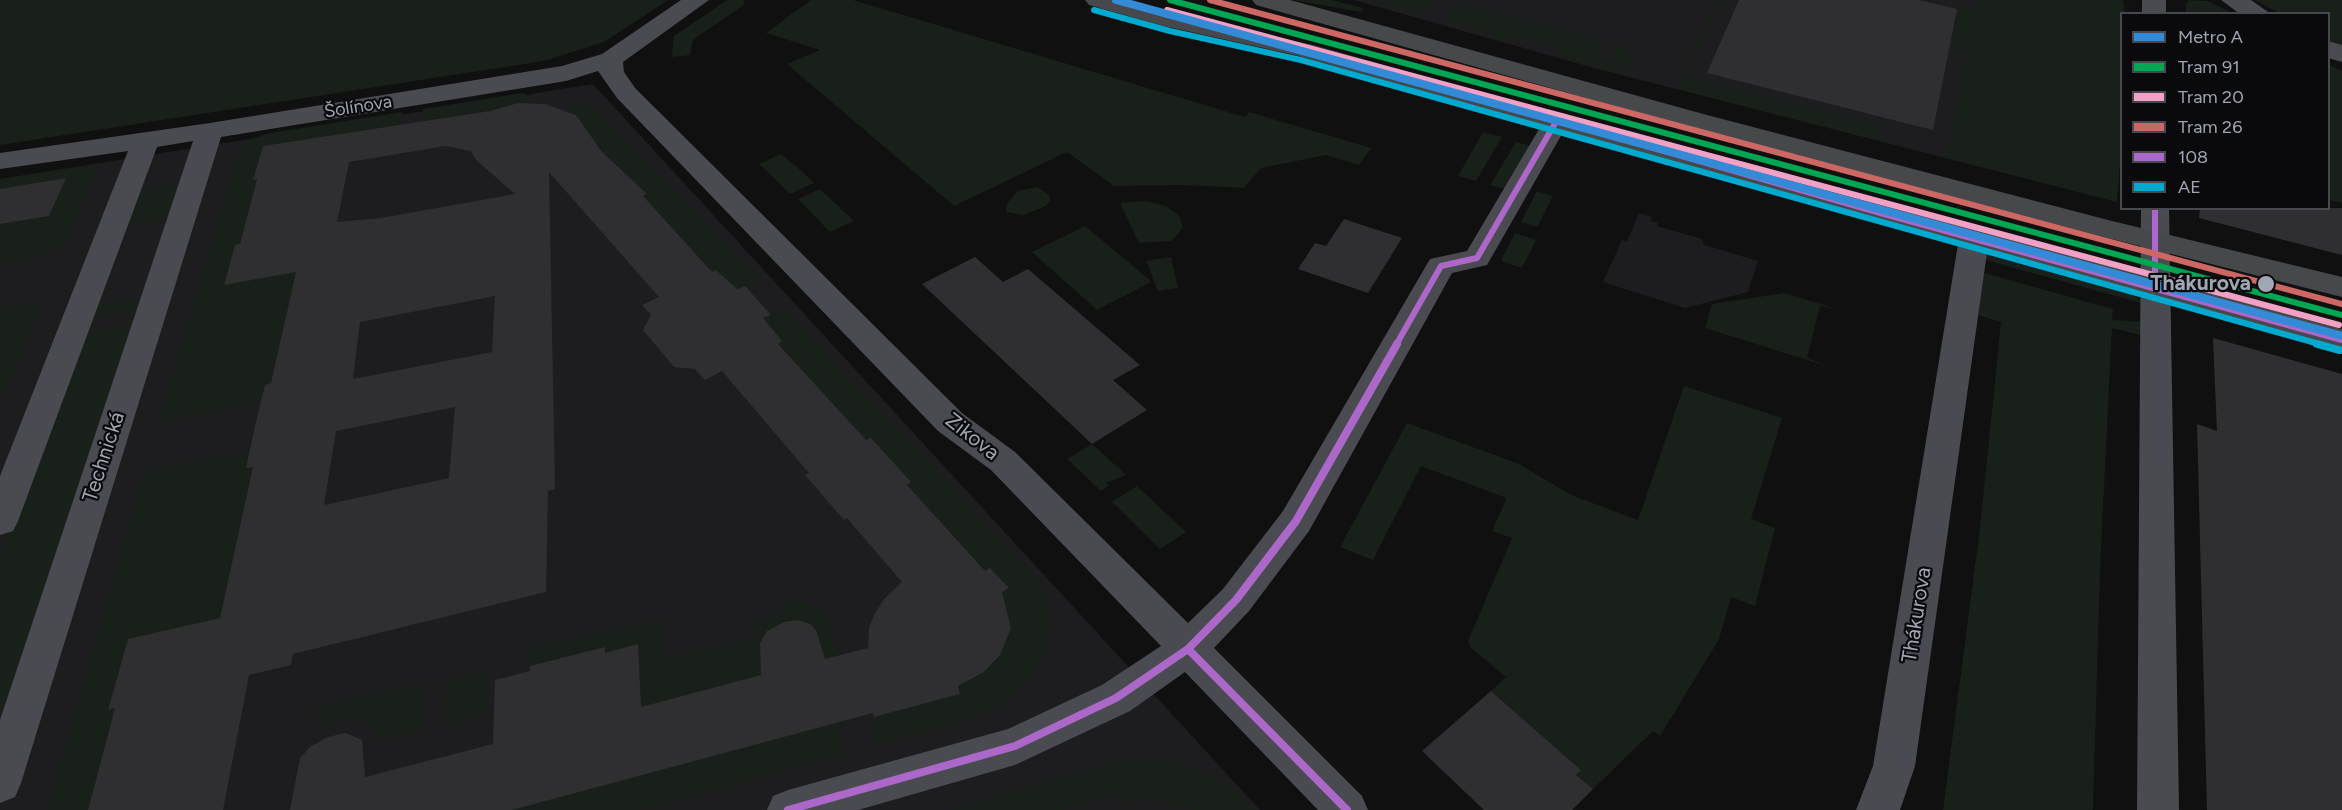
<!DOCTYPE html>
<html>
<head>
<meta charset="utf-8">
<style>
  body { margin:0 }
  #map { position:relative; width:2342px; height:810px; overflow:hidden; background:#101010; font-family:Figtree,sans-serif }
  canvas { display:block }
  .legend { position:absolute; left:2120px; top:12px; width:210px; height:198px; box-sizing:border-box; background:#0a0a0c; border:2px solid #46484f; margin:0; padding:8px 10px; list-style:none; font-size:18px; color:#a0a6b3 }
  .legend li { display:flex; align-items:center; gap:12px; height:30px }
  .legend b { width:30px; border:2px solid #46484f }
</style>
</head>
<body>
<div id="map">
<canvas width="2342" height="810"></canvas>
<ul class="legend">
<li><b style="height:8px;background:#338bd7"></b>Metro A</li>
<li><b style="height:8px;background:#00a651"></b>Tram 91</li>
<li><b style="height:8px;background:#f1a1c5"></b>Tram 20</li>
<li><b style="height:8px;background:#cc6763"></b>Tram 26</li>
<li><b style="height:8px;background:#ac68c9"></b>108</li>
<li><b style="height:8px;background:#00a9ce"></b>AE</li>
</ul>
</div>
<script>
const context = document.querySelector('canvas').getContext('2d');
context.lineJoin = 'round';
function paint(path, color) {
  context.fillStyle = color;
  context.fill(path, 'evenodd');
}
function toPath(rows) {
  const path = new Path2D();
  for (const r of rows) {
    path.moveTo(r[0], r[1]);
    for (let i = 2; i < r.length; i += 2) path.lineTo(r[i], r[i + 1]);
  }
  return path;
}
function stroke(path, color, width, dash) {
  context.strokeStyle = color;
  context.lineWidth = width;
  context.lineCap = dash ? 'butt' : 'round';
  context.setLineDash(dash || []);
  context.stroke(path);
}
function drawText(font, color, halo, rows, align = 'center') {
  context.font = font + ' Figtree,sans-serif';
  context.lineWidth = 4.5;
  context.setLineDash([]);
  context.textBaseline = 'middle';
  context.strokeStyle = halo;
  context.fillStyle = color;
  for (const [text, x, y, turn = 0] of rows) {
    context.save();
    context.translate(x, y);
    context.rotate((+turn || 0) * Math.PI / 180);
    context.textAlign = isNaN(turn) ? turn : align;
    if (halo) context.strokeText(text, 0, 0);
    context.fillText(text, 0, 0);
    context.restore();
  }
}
paint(toPath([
  [1354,0,2044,0,2024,178,1594,68],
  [593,84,1260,810,0,810,0,179],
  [1639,213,1652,217,1650,221,1658,223,1657,226,1702,239,1704,245,1758,261,1748,292,1685,308,1603,282,1622,240,1627,241]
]), '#1d1d1f');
paint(toPath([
  [0,0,668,0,604,42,544,61,0,145],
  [727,0,743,0,745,4,693,40,690,55,672,57,674,36],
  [811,0,853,0,1245,117,1249,112,1371,148,1359,165,1326,155,1261,168,1244,188,1182,185,1114,186,1067,152,954,206,787,64,820,50,766,33],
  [1293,0,1331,0,1363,8,1361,12],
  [1376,0,1429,0,1432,2,1427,10,1421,12],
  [1716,0,1720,0,1686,76,1880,125,1879,139,1947,157,1967,54,1951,50,1959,8,1923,0,1977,10,1979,0,2123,0,2125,13,2122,14,2122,138,2117,202,1677,89],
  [2189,0,2207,1,2232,13,2186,13,2186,4],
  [2255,0,2342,0,2342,48,2329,41,2328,14,2279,13],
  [1462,4,1604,39,1596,54,1607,62,1618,60,1620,57,1611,50,1615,42,1627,50,1632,60,1622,68,1606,70,1557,55,1561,47,1516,36,1504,42,1494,39,1492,34,1448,20,1446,14,1450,7,1460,8],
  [2328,64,2342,71,2342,203,2329,200],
  [522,93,531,96,531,104,515,104,421,122,423,109],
  [578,103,591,105,750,271,754,270,758,273,759,279,753,288,748,290,744,286,737,289,716,270,712,272,643,196,646,194,580,128,574,116,565,110],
  [402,112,400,125,263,146,253,179,257,179,240,244,235,245,224,284,296,272,271,383,264,385,261,401,159,422,240,147,250,139,270,133],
  [1483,132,1502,137,1476,181,1458,176],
  [1516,142,1531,146,1508,190,1490,185],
  [781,154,798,168,814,183,790,194,759,164],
  [85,166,96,171,66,243,47,254,0,262,0,224,49,216,65,179,0,189,0,179],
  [182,183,170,219,122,227,135,191],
  [1037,187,1049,195,1050,201,1046,206,1023,215,1006,212,1008,202,1018,191],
  [820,189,854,221,830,232,798,199],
  [1537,191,1553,196,1537,227,1521,222],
  [1145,201,1166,206,1179,216,1183,228,1171,241,1139,243,1120,203],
  [1085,226,1151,281,1151,282,1097,310,1032,252],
  [1515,233,1536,240,1522,268,1501,261],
  [1983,254,2133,294,2145,304,1978,258],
  [1171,257,1178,288,1158,291,1146,261],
  [1977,271,2113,309,2112,320,2145,322,2144,336,2112,328,2100,570,2093,810,1943,810,1980,528,2001,322,1971,313],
  [1784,293,1837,309,1820,306,1807,358,1833,368,1705,328,1712,304],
  [146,298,0,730,0,556,93,306],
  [130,312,125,326,94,332,99,318,111,314],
  [30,304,39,310,0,403,0,308],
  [779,311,788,314,1040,581,1049,609,1051,623,1044,654,1028,681,1006,702,992,710,964,721,877,745,874,717,959,694,957,685,976,677,997,660,1011,628,1010,617,1000,594,1009,588,985,571,907,485,911,482,871,438,866,440,778,344,782,341,763,318],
  [1684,386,1782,418,1751,519,1775,528,1755,606,1731,597,1719,639,1660,736,1653,731,1593,789,1576,775,1581,770,1491,691,1506,677,1470,647,1468,641,1512,538,1492,531,1506,500,1504,497,1421,466,1373,560,1340,547,1407,423,1519,464,1571,495,1638,520],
  [1092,444,1126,475,1106,483,1109,486,1101,491,1067,459],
  [250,451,246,468,253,467,220,618,128,639,108,709,115,708,88,810,47,810,145,470],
  [1137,486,1186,532,1160,549,1112,502],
  [795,599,810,603,828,618,838,656,821,660,815,629,804,621,784,622,767,631,760,643,761,675,641,707,638,645,605,653,604,647,530,666,530,647,662,620,663,659,754,638,753,622,785,611,783,600],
  [484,671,484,715,444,726,446,681],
  [422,684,421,731,380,740,366,723,352,718,318,726,317,707],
  [838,722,843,754,641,810,512,810],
  [1151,760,1172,762,1203,772,1236,791,1254,810,1193,810,1154,799,1123,803,1120,793,1061,810,949,810,1116,762]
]), '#191f19');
paint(toPath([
  [1739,0,1918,0,1957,9,1933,130,1707,73],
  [518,103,545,104,576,115,602,152,647,194,643,196,712,272,716,270,737,289,745,286,771,315,763,318,782,341,778,344,866,440,871,438,911,482,907,485,985,571,990,568,1009,588,1002,592,1011,628,1000,655,984,672,958,686,960,694,874,717,873,713,512,810,290,810,300,758,311,746,328,737,345,733,362,740,365,777,493,744,495,680,530,671,530,666,605,647,605,653,638,644,641,707,761,675,760,643,767,631,784,622,798,620,810,624,816,630,825,659,868,648,869,627,875,613,884,599,902,582,847,518,844,520,805,475,809,473,722,371,705,380,695,369,674,367,643,330,651,315,642,305,659,297,549,172,555,489,548,491,546,592,293,654,291,665,249,675,223,810,88,810,115,708,108,710,128,639,220,618,253,467,246,468,255,426,265,385,271,383,296,272,224,285,235,245,240,244,257,179,253,180,263,146,490,111],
  [445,146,471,151,476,160,515,194,381,218,337,222,349,162],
  [495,296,492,352,353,379,360,322],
  [455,407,449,478,324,505,336,431],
  [66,178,49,216,0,224,0,189],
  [2200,208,2342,208,2342,255,2199,218],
  [1344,219,1402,238,1368,293,1298,269,1315,243,1326,246],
  [975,257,1003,282,1028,269,1140,365,1113,380,1147,410,1092,444,922,284],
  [2213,338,2342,374,2342,810,2207,810,2197,424,2217,431],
  [1491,691,1581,770,1576,775,1593,789,1572,810,1484,810,1422,751]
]), '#2f2f31');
paint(toPath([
  [681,0,709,0,623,62,624,72,635,88,962,413,1015,452,1188,623,1223,589,1283,511,1430,259,1467,251,1548,114,1557,112,1566,114,1570,120,1487,265,1452,273,1309,531,1249,611,1214,648,1362,796,1368,810,1318,810,1185,672,1130,711,1015,765,858,810,767,810,773,796,788,790,1008,729,1102,685,1161,646,991,470,938,431,617,98,598,71,566,81,221,137,21,783,15,797,0,803,0,720,193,141,157,147,18,521,13,531,0,535,0,476,128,151,0,169,0,153,210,123,562,66,602,54,681,0],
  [2142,0,2166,0,2166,14,2142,14,2142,0],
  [2221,0,2251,0,2271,14,2240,14,2221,0],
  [2328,41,2342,45,2342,62,2328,58,2328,41],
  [2141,208,2169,208,2179,810,2137,810,2141,208],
  [1974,229,1984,231,1989,238,1915,766,1900,810,1856,810,1873,766,1959,238,1964,231,1974,229]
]), '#4a4b50');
paint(toPath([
  [1085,0,1123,0,1176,15,1313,45,1894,208,2342,329,2342,351,1299,56,1164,26,1089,5,1085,0],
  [1252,0,1290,0,1707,115,2108,220,2342,277,2342,297,2108,238,1689,127,1256,5,1252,0]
]), '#46484b');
stroke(toPath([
  [2155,208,2155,288],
  [1396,345,1441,266,1477,258,1557,120,1884,214,2342,340]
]), '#ac68c9', 6);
stroke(toPath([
  [1188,649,1347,810],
  [788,810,1015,746,1116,698,1188,649,1236,600,1296,521,1397,344]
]), '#ac68c9', 8);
stroke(toPath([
  [1094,10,1170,31,1301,60,2323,345]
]), '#00a9ce', 6);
stroke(toPath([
  [2317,344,2339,350]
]), '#00a9ce', 8);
stroke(toPath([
  [1170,0,2342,315]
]), '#00a651', 6);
stroke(toPath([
  [1167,10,2339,325]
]), '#f1a1c5', 6);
stroke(toPath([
  [1210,0,2342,304]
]), '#cc6763', 6);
stroke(toPath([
  [1116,0,2342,336]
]), '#338bd7', 8);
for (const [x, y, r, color] of [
  [2266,284,9,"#a0a6b3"]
]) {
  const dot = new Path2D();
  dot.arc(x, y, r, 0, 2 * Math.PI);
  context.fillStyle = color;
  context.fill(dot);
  stroke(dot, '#0a0a0c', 2);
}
drawText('18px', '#a0a6b3', '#0a0a0c', [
  ["Šolínova",358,107,-9]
]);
drawText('bold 21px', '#a0a6b3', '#0a0a0c', [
  ["Thákurova",2251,284]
], 'right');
drawText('21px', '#a0a6b3', '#0a0a0c', [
  ["Zikova",972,437,38],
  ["Technická",104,457,-72],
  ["Thákurova",1917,615,-81]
]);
</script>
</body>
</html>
